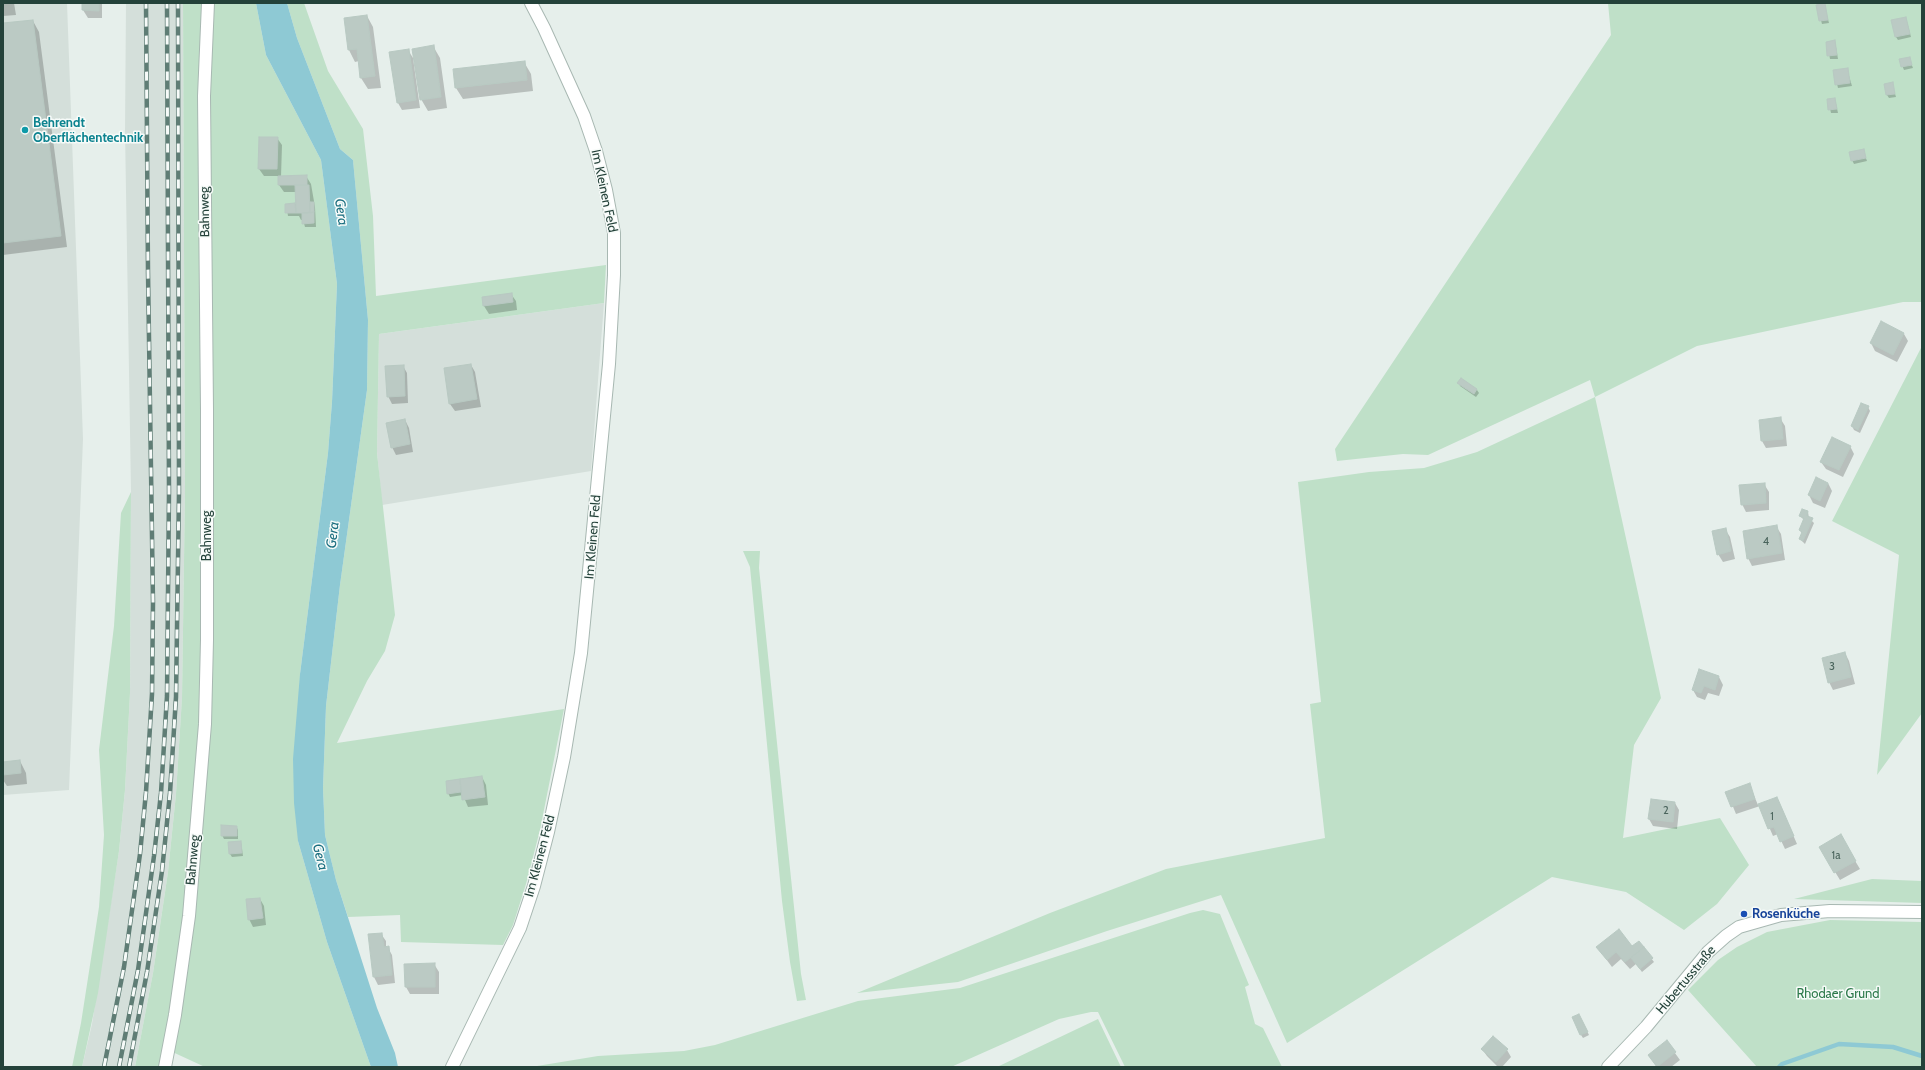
<!DOCTYPE html>
<html>
<head>
<meta charset="utf-8">
<style>
  body { margin:0 }
  #map { position:relative; width:1925px; height:1070px; overflow:hidden; background:#e6efeb; font-family:Cabin,sans-serif }
  canvas { display:block }
  .frame { position:absolute; inset:0; border:4px solid #24423a; pointer-events:none }
</style>
</head>
<body>
<div id="map">
<canvas width="1925" height="1070"></canvas>
<div class="frame"></div>
</div>
<script>
const context = document.querySelector('canvas').getContext('2d');
context.lineJoin = 'round';
function paint(path, color) {
  context.fillStyle = color;
  context.fill(path, 'evenodd');
}
function toPath(rows) {
  const path = new Path2D();
  for (const r of rows) {
    path.moveTo(r[0], r[1]);
    for (let i = 2; i < r.length; i += 2) path.lineTo(r[i], r[i + 1]);
  }
  return path;
}
function stroke(path, color, width, dash) {
  context.strokeStyle = color;
  context.lineWidth = width;
  context.lineCap = dash ? 'butt' : 'round';
  context.setLineDash(dash || []);
  context.stroke(path);
}
function drawText(font, color, halo, rows, align = 'center') {
  context.font = font + ' Cabin,sans-serif';
  context.lineWidth = 3;
  context.setLineDash([]);
  context.textBaseline = 'middle';
  context.strokeStyle = halo;
  context.fillStyle = color;
  for (const [text, x, y, turn = 0] of rows) {
    context.save();
    context.translate(x, y);
    context.rotate((+turn || 0) * Math.PI / 180);
    context.textAlign = isNaN(turn) ? turn : align;
    if (halo) context.strokeText(text, 0, 0);
    context.fillText(text, 0, 0);
    context.restore();
  }
}
paint(toPath([
  [3,3,67,3,83,439,69,790,3,795],
  [126,3,183,3,185,492,182,698,176,794,168,872,153,973,135,1067,82,1067,92,1024,119,851,125,790,130,693,131,492,125,131],
  [604,303,591,471,382,505,377,452,379,334]
]), '#d4dfda');
paint(toPath([
  [183,3,256,3,266,55,321,160,337,284,332,402,328,453,300,674,298,841,327,942,371,1067,205,1067,166,1049,162,1067,135,1067,153,973,168,872,176,794,182,698,185,492],
  [287,3,304,3,328,71,363,129,373,216,376,296,606,265,604,303,379,334,377,453,395,615,385,651,367,681,337,743,564,709,540,830,526,884,513,925,503,945,401,942,400,915,348,917,336,880,325,835,323,788,326,706,340,585,367,390,368,320,353,160,340,149,297,38],
  [1608,3,1922,3,1922,302,1903,302,1697,346,1595,397,1661,698,1634,745,1623,838,1720,818,1749,865,1717,904,1684,930,1626,892,1552,877,1287,1043,1221,895,1107,931,958,982,857,993,1050,913,1166,869,1325,838,1310,704,1321,702,1298,482,1369,472,1424,468,1477,452,1595,397,1590,380,1428,455,1403,454,1337,461,1335,449,1611,35],
  [1922,346,1922,713,1877,775,1899,555,1832,521],
  [131,492,130,693,125,790,119,851,98,993,82,1067,72,1067,81,1023,99,907,104,835,99,750,114,626,121,513],
  [743,551,760,551,759,568,784,811,801,974,806,1000,797,1001,790,962,782,901,750,567],
  [1872,879,1922,881,1922,903,1794,899],
  [1203,910,1220,914,1249,985,1245,987,1255,1024,1263,1028,1282,1067,1125,1067,1098,1012,1091,1012,1059,1019,951,1067,531,1067,598,1056,684,1051,715,1045,858,1001,960,988,1190,913],
  [1830,920,1922,922,1922,1067,1757,1067,1688,990,1718,960,1737,947,1767,932],
  [1098,1019,1121,1067,997,1067]
]), '#bfe0c8');
paint(toPath([
  [256,3,287,3,297,38,340,149,353,160,368,320,367,390,340,585,326,706,323,788,325,835,336,880,377,1008,395,1053,398,1067,371,1067,327,942,298,841,294,803,293,759,300,674,328,453,332,402,337,284,321,160,266,55]
]), '#8ec9d4');
paint(toPath([
  [3,3,14,3,16,15,3,16],
  [83,3,102,3,102,18,88,18,83,10],
  [1824,4,1829,23,1822,24,1817,6],
  [367,16,373,27,381,88,368,89,361,78,359,61,355,62,349,50,345,19],
  [1906,18,1911,37,1898,40,1896,37],
  [33,21,39,32,67,247,3,255,3,24],
  [1835,41,1838,59,1830,59,1827,42],
  [433,46,440,58,447,108,428,111,421,99],
  [408,50,413,58,420,108,402,110,398,103,390,53],
  [1909,58,1913,68,1904,70,1900,60],
  [524,62,531,74,533,91,463,99,456,88],
  [1847,69,1852,86,1838,88,1834,71],
  [1892,84,1896,97,1889,98,1887,95],
  [1835,99,1838,113,1831,113,1828,100],
  [277,138,282,145,281,177,306,176,311,184,315,207,316,227,305,227,303,220,301,220,299,216,288,216,286,204,296,204,296,192,284,192,279,185,279,176,264,176,259,169],
  [1863,150,1867,161,1854,164,1852,160],
  [511,294,516,301,517,310,489,314,484,306,483,298],
  [1881,322,1904,334,1908,341,1897,362,1875,351,1871,343],
  [471,365,475,372,481,407,455,411,450,404],
  [403,366,407,373,408,403,392,404,388,396],
  [1461,379,1477,390,1479,393,1476,397,1460,386,1459,383],
  [1862,404,1868,407,1870,411,1860,433,1854,430,1852,426],
  [1780,418,1785,426,1787,446,1766,448,1762,441],
  [405,420,409,428,413,452,396,455,392,447],
  [1850,446,1854,454,1843,477,1826,469,1821,462],
  [1828,483,1832,491,1825,508,1813,503,1809,495],
  [1764,484,1769,492,1769,510,1746,512,1742,504],
  [1808,512,1809,518,1814,523,1805,544,1800,539,1802,534,1800,530,1804,520,1800,516],
  [1776,526,1781,534,1785,560,1752,566,1748,558],
  [1725,529,1730,537,1735,559,1723,562,1718,554],
  [1845,653,1849,661,1855,684,1833,690,1829,682],
  [1719,677,1723,685,1719,696,1708,693,1705,700,1697,697,1693,690],
  [20,761,26,773,27,784,7,786,3,780,3,763],
  [482,777,486,785,488,805,468,807,463,795,450,797,448,793,447,781],
  [1749,784,1758,805,1777,798,1797,844,1785,849,1778,834,1773,836,1760,806,1736,814,1727,792],
  [1675,803,1679,810,1677,829,1653,826,1649,819],
  [236,826,238,830,238,839,224,839,222,835],
  [1840,836,1860,869,1840,880,1820,847],
  [241,842,243,856,232,857,230,854],
  [260,899,264,906,266,925,253,927,249,919],
  [381,934,386,941,386,948,388,948,392,955,395,983,378,985,374,977,369,935],
  [1639,942,1654,962,1642,972,1636,964,1630,969,1621,959,1612,967,1597,947,1632,947],
  [434,964,439,972,439,994,410,994,406,987],
  [1581,1019,1589,1035,1583,1038,1581,1035],
  [1667,1042,1680,1060,1671,1067,1657,1067,1649,1056],
  [1482,1049,1507,1050,1511,1057,1502,1067,1498,1067,1487,1056]
]), '#0003');
stroke(toPath([
  [1779,1067,1782,1064,1839,1044,1893,1047,1922,1056]
]), '#8ec9d4', 4.5);
const building = toPath([
  [82,3,99,3,99,11,82,10,82,3],
  [1825,3,1828,20,1819,21,1816,5,1825,3],
  [367,15,375,76,360,78,357,49,348,50,344,18,367,15],
  [1906,17,1910,34,1895,37,1891,20,1906,17],
  [33,20,61,236,3,243,3,23,33,20],
  [1835,40,1837,55,1827,56,1826,42,1835,40],
  [434,45,441,97,420,100,412,49,434,45],
  [409,49,416,100,397,103,389,52,409,49],
  [1910,57,1912,65,1901,67,1899,59,1910,57],
  [525,61,527,80,455,88,453,69,525,61],
  [1848,68,1850,83,1835,85,1833,70,1848,68],
  [1893,82,1895,94,1886,95,1884,84,1893,82],
  [1835,98,1837,109,1828,110,1827,99,1835,98],
  [259,137,278,137,277,169,258,169,259,137],
  [1864,149,1866,158,1851,161,1849,152,1864,149],
  [307,175,307,185,278,185,278,176,307,175],
  [295,185,309,185,310,213,296,213,295,185],
  [310,202,314,202,314,212,310,213,310,202],
  [295,203,296,213,285,213,285,204,295,203],
  [314,212,314,223,302,224,302,213,314,212],
  [512,293,513,302,483,306,482,297,512,293],
  [1881,321,1904,333,1893,355,1870,343,1881,321],
  [471,364,477,399,449,404,444,368,471,364],
  [404,365,405,396,387,397,385,366,404,365],
  [1461,378,1477,389,1474,394,1457,383,1461,378],
  [1861,403,1869,406,1858,430,1851,426,1861,403],
  [1781,417,1783,439,1761,441,1759,420,1781,417],
  [405,419,410,444,391,448,386,423,405,419],
  [1832,437,1851,446,1839,470,1820,462,1832,437],
  [1816,477,1828,483,1820,501,1808,495,1816,477],
  [1765,483,1766,503,1741,505,1739,485,1765,483],
  [1802,509,1808,511,1807,516,1813,518,1803,541,1799,539,1802,532,1799,530,1804,518,1799,516,1802,509],
  [1777,525,1782,553,1747,559,1743,531,1777,525],
  [1726,528,1731,551,1717,555,1712,531,1726,528],
  [1845,652,1851,677,1828,683,1822,658,1845,652],
  [1699,669,1719,676,1715,690,1704,686,1701,693,1692,690,1699,669],
  [20,760,21,773,3,775,3,762,20,760],
  [482,776,485,797,462,800,460,779,482,776],
  [460,779,461,792,447,794,446,781,460,779],
  [1750,783,1755,799,1731,807,1725,792,1750,783],
  [1777,797,1794,836,1780,842,1774,827,1768,829,1758,804,1777,797],
  [1651,799,1675,802,1673,822,1648,819,1651,799],
  [221,825,237,826,237,836,221,836,221,825],
  [1841,834,1856,861,1834,873,1819,847,1841,834],
  [241,841,242,853,229,854,228,842,241,841],
  [260,898,263,918,248,920,246,899,260,898],
  [1619,929,1632,946,1639,941,1644,947,1625,962,1616,952,1607,960,1596,947,1619,929],
  [382,933,384,947,389,946,392,975,373,977,368,934,382,933],
  [1644,947,1653,958,1640,969,1631,958,1644,947],
  [435,963,435,987,405,987,404,964,435,963],
  [1579,1014,1588,1032,1580,1035,1572,1017,1579,1014],
  [1493,1036,1508,1049,1496,1062,1481,1049,1493,1036],
  [1667,1040,1676,1052,1657,1067,1648,1055,1667,1040]
]);
paint(building, '#bbcac4');
stroke(building, '#b8c9c2', 1);
const minor = toPath([
  [165,1067,175,1015,189,916,205,724,207,640,207,410,204,96,208,3],
  [452,1067,520,928,534,886,548,832,564,757,581,653,609,364,614,275,614,233,606,190,596,151,584,116,544,28,531,3],
  [1608,1067,1646,1027,1708,952,1726,936,1739,927,1781,915,1830,911,1922,912]
]);
stroke(minor, '#a8b8b2', 14);
stroke(minor, '#fff', 12);
const rail = toPath([
  [104,1067,124,967,140,854,146,792,152,694,153,602,148,272,146,3],
  [119,1067,138,970,154,856,161,793,167,696,169,492,167,3],
  [129,1067,147,972,162,871,170,793,176,697,179,492,178,3]
]);
stroke(rail, '#5f7d75', 4.5);
stroke(rail, '#f7fbf9', 3, [9]);
for (const [x, y, r, color] of [
  [25,130,4,"#0f9aa8"],
  [1744,914,4,"#1a4fb4"]
]) {
  const dot = new Path2D();
  dot.arc(x, y, r, 0, 2 * Math.PI);
  context.fillStyle = color;
  context.fill(dot);
  stroke(dot, '#f7fbf9', 1.5);
}
drawText('11px', '#4a645c', null, [
  ["4",1766,542],
  ["3",1832,667],
  ["2",1666,811],
  ["1",1772,817],
  ["1a",1836,856]
]);
drawText('bold 13px', '#0d838f', '#f7fbf9', [
  ["Behrendt",33,123],
  ["Oberflächentechnik",33,138]
], 'left');
drawText('13px', '#24423a', '#f7fbf9', [
  ["Im Kleinen Feld",604,191,78],
  ["Bahnweg",205,212,-91],
  ["Bahnweg",207,536,-90],
  ["Im Kleinen Feld",593,537,-85],
  ["Im Kleinen Feld",540,856,-75],
  ["Bahnweg",193,860,-85],
  ["Hubertusstraße",1686,980,-50]
]);
drawText('bold 13px', '#164399', '#f7fbf9', [
  ["Rosenküche",1752,914]
], 'left');
drawText('13px', '#2d7a4b', '#f7fbf9', [
  ["Rhodaer Grund",1838,994]
]);
drawText('italic 14px', '#1c6f80', '#f7fbf9', [
  ["Gera",341,212,82],
  ["Gera",333,535,-83],
  ["Gera",320,857,76]
]);
</script>
</body>
</html>
